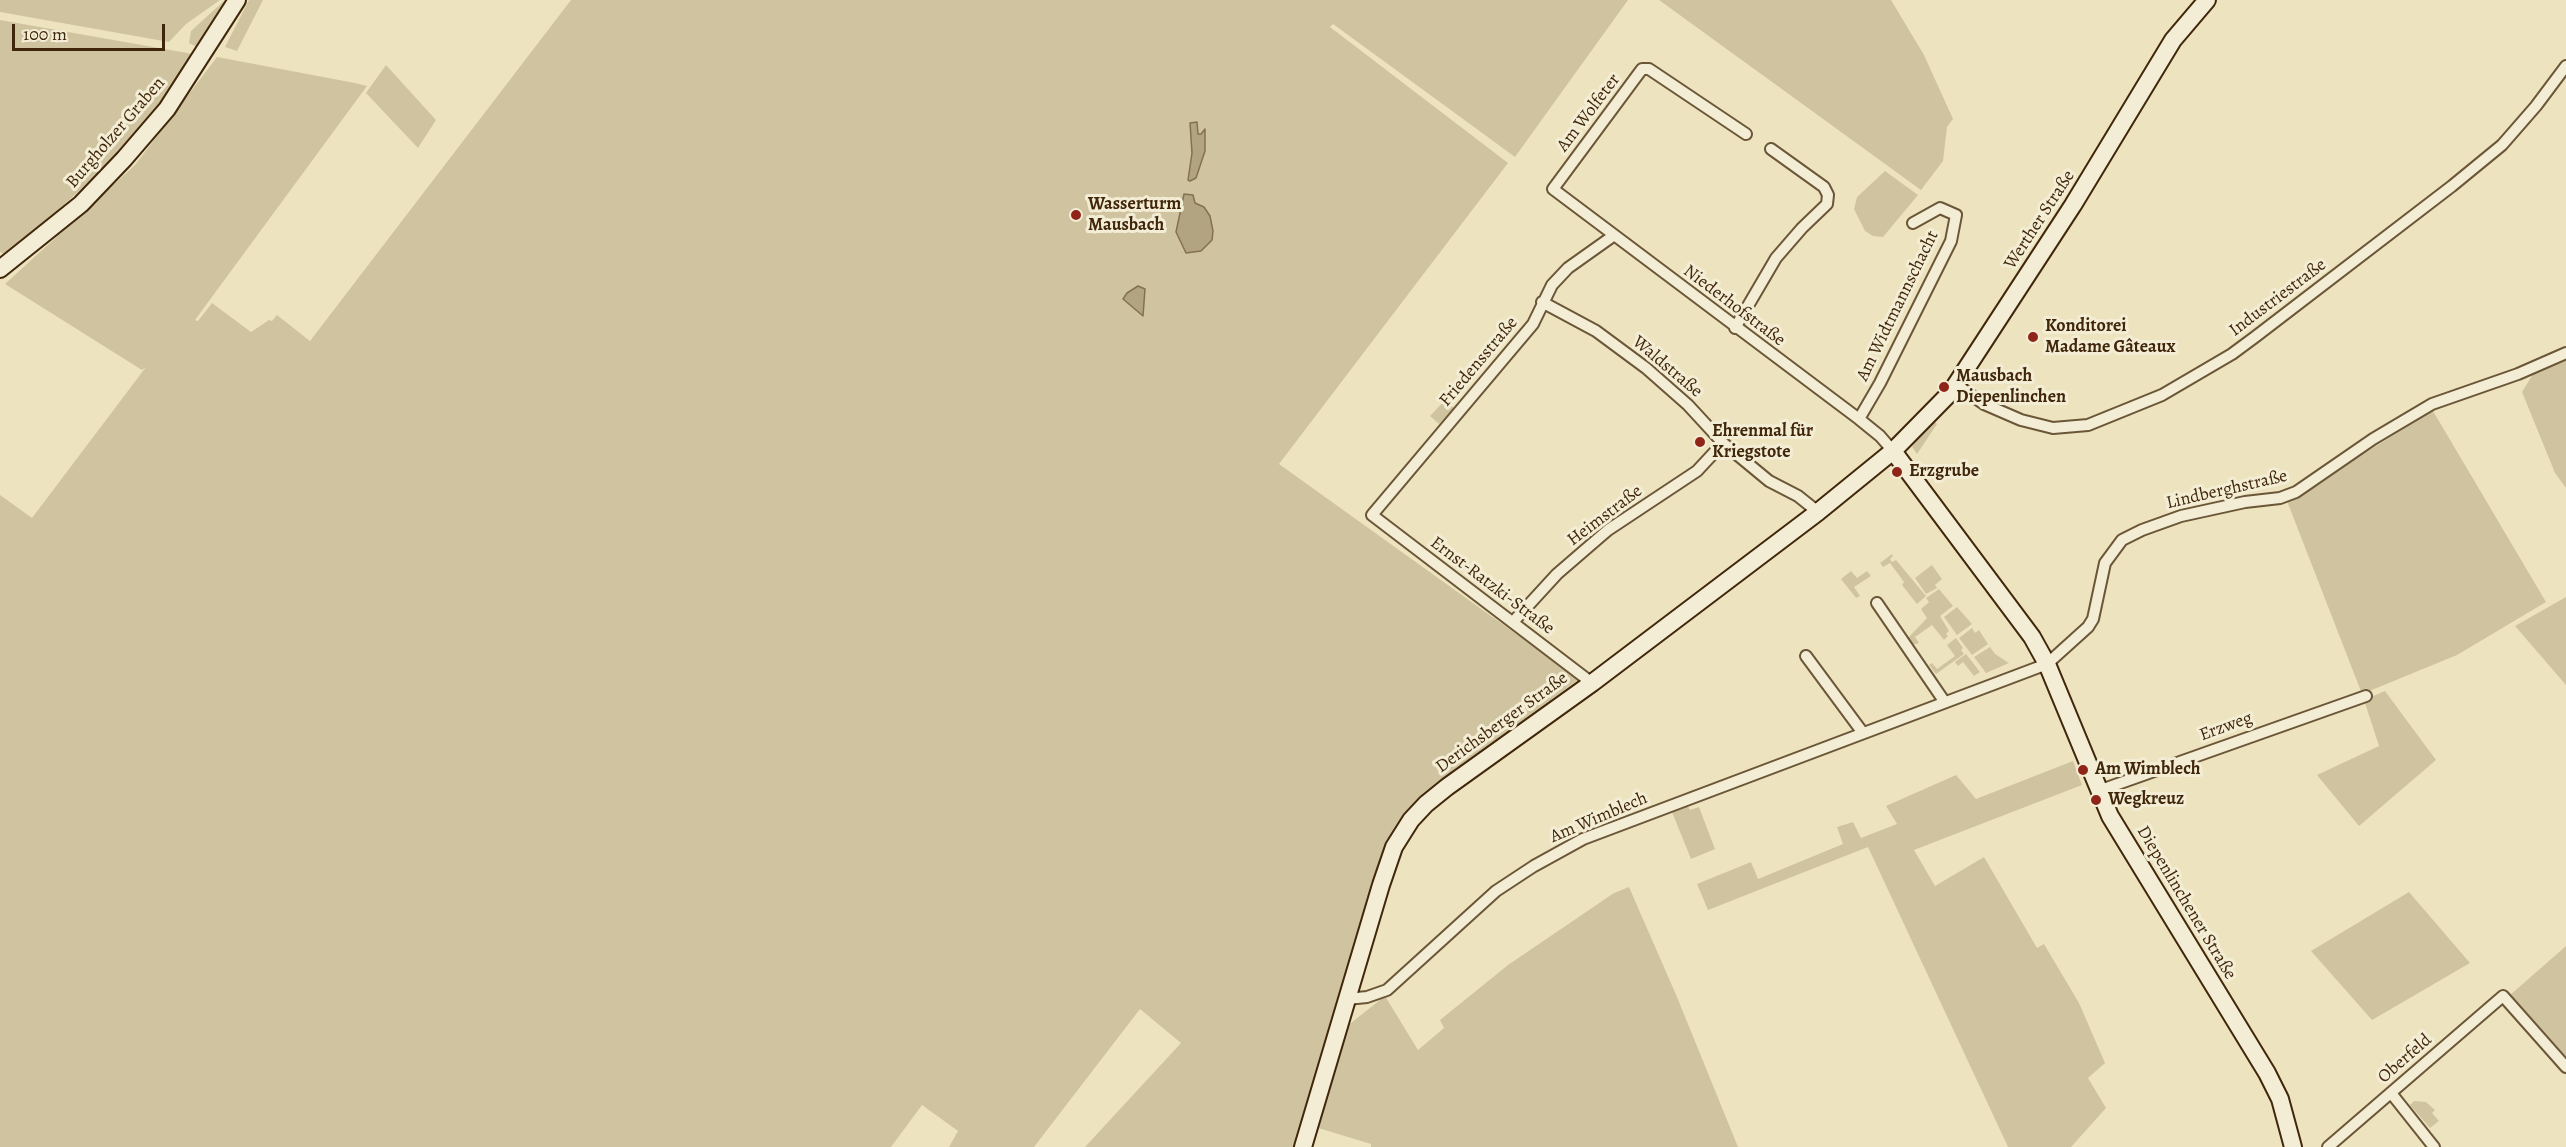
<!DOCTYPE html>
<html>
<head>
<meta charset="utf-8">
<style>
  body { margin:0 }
  #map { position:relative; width:2566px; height:1147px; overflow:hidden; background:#ede4bf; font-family:Alegreya,serif }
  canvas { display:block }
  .scale { position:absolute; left:12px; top:24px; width:153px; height:27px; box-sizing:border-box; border:3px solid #40260a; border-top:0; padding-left:8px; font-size:18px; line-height:21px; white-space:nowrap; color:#40260a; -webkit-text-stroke:4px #f3edd5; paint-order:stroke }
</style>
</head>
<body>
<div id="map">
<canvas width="2566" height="1147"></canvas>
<div class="scale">100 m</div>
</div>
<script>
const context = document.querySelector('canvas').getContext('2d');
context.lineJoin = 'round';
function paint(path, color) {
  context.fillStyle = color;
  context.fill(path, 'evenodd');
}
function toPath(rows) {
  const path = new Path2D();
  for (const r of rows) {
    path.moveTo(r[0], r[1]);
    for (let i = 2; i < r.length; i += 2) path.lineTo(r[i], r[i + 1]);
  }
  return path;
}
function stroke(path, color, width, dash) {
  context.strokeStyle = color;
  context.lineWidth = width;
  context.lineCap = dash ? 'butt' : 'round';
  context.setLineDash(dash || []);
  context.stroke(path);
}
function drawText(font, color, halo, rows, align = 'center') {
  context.font = font + ' Alegreya,serif';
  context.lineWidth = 6;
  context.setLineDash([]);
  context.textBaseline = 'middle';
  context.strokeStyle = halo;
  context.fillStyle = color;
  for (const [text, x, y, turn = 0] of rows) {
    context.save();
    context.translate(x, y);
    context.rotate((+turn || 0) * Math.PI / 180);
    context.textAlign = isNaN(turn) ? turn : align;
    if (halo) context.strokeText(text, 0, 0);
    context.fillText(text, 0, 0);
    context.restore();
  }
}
paint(toPath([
  [0,0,220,0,186,24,169,42,0,12],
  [225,0,232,0,204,45,197,47,189,43,191,31],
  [249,0,263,0,237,51,225,47],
  [571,0,1628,0,1515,157,1333,24,1330,27,1508,163,1279,464,1579,679,1427,793,1408,812,1297,1147,1085,1147,1181,1043,1140,1009,1034,1147,949,1147,958,1131,922,1105,891,1147,0,1147,0,495,32,518,146,367,142,370,5,284,135,165,217,57,355,83,367,86,195,320,198,321,212,303,251,332,269,320,272,321,277,315,310,341],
  [1659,0,1891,0,1924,55,1953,119,1947,127,1943,161,1921,190],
  [0,20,193,54,193,61,119,155,7,256,0,252],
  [386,65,436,120,418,148,366,93],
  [1885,171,1918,195,1883,237,1873,236,1865,231,1854,209,1857,197],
  [2566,360,2566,488,2555,473,2522,392,2533,374],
  [1445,400,1454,408,1439,424,1430,416],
  [2433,411,2546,602,2457,655,2362,694,2287,501],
  [1932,420,1937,424,1917,454,1912,447],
  [1892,554,1893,556,1890,559,1892,562,1896,560,1926,596,1917,604,1902,585,1904,582,1890,563,1883,567,1880,563],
  [1932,565,1942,579,1935,585,1937,588,1926,594,1915,578],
  [1851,571,1857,578,1867,571,1871,576,1854,587,1860,596,1856,598,1841,579],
  [1939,589,1953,606,1940,616,1949,631,1946,634,1948,636,1944,640,1932,625,1915,637,1919,643,1912,645,1907,639,1927,618,1921,609,1929,602,1926,598],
  [2566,597,2566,685,2515,626],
  [1957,607,1972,624,1957,635,1944,617],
  [1972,628,1975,633,1979,630,1988,644,1972,655,1959,638],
  [1956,638,1963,648,1961,650,1964,654,1936,674,1929,665,1932,663,1937,669,1955,656,1947,645],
  [1990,647,1995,654,2009,663,1986,673,1974,657],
  [1966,654,1980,672,1974,676,1963,662,1958,666,1955,662],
  [2385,691,2436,760,2359,826,2317,775,2379,746,2364,700],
  [2073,761,2082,785,1914,850,1935,886,1984,857,2037,948,2044,944,2079,1003,2105,1063,2088,1078,2106,1108,2071,1147,2008,1147,1868,847,1708,910,1697,884,1751,862,1758,879,1843,844,1837,827,1853,822,1861,838,1897,824,1886,806,1956,775,1976,799],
  [1688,806,1690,810,1699,807,1715,849,1691,859,1672,812],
  [1629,887,1677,997,1738,1147,1371,1147,1371,1144,1315,1127,1346,1027,1385,996,1418,1050,1444,1028,1440,1020,1508,965,1614,893],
  [2409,892,2470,963,2372,1020,2311,951],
  [2566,946,2566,1062,2509,996],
  [2414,1101,2426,1102,2435,1110,2432,1113,2439,1121,2430,1128,2410,1105]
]), '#d0c4a0');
const water = toPath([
  [1197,122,1198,134,1201,134,1205,129,1205,151,1196,178,1190,181,1188,180,1192,153,1190,123,1197,122],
  [1184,194,1193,195,1195,203,1204,207,1210,216,1213,231,1212,240,1201,251,1186,253,1176,232,1184,194],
  [1138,286,1145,289,1143,316,1123,299,1127,293,1138,286]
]);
paint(water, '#b2a381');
stroke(water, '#847151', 1.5);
const street = toPath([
  [1746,134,1649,69,1642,69,1553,189,1859,419,1880,436,1893,451],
  [1542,302,1596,331,1646,368,1688,405,1723,443,1769,481,1798,496,1818,512],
  [1735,328,1776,258,1802,228,1827,204,1828,195,1824,187,1771,149],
  [1957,385,1984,404,2021,420,2053,428,2088,425,2162,395,2232,354,2255,337,2452,186,2502,145,2536,106,2566,66],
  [1859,419,1880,383,1951,241,1956,215,1940,208,1913,223],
  [1877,603,1944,701],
  [1513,622,1557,574,1608,530,1697,471,1723,443],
  [1806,656,1863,733],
  [1592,683,1372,515,1533,324,1552,285,1568,268,1613,236],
  [2098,791,2366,696],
  [1347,999,1367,997,1387,990,1496,891,1534,866,1583,839,2047,664,2088,627,2093,619,2105,563,2122,540,2142,530,2181,516,2245,502,2280,498,2296,492,2373,439,2432,404,2518,374,2566,353],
  [2391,1093,2434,1147],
  [2328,1147,2503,996,2566,1067]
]);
const secondary = toPath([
  [0,269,81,204,124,159,167,109,237,0],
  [1893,451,2032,637,2047,664,2110,816,2267,1073,2280,1099,2293,1147],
  [1303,1147,1381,885,1394,847,1411,820,1426,804,1447,787,1592,683,1818,512,1893,451,1951,392,2073,205,2173,40,2207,0]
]);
stroke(street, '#6b5637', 14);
stroke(secondary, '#40260a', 20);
stroke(street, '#f3edd5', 10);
stroke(secondary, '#f3edd5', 16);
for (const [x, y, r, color] of [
  [1076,215,6,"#8f2418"],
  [2033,337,6,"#8f2418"],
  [1944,387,6,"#8f2418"],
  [1700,442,6,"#8f2418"],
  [1897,472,6,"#8f2418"],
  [2083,770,6,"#8f2418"],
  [2096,800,6,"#8f2418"]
]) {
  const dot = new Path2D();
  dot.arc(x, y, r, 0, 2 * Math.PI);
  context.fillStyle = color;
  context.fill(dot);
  stroke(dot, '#f3edd5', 2);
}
drawText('18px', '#40260a', '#f3edd5', [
  ["Am Wolfeter",1589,113,-53],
  ["Burgholzer Graben",116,133,-49],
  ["Werther Straße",2040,220,-57],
  ["Industriestraße",2278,298,-37],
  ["Niederhofstraße",1734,306,37],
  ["Am Widtmannschacht",1898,306,-64],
  ["Friedensstraße",1479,362,-50],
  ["Waldstraße",1667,367,40],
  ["Lindberghstraße",2227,490,-13],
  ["Heimstraße",1605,516,-37],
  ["Ernst-Ratzki-Straße",1492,586,37],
  ["Derichsberger Straße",1502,723,-36],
  ["Erzweg",2226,727,-20],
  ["Am Wimblech",1599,818,-23],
  ["Diepenlinchener Straße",2186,903,59],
  ["Oberfeld",2405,1059,-41]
]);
drawText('bold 18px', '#40260a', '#f3edd5', [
  ["Wasserturm",1088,205],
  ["Mausbach",1088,226],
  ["Konditorei",2045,327],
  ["Madame Gâteaux",2045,348],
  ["Mausbach",1956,377],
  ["Diepenlinchen",1956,398],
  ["Ehrenmal für",1712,432],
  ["Kriegstote",1712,453],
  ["Erzgrube",1909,472],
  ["Am Wimblech",2095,770],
  ["Wegkreuz",2108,800]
], 'left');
</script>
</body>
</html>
